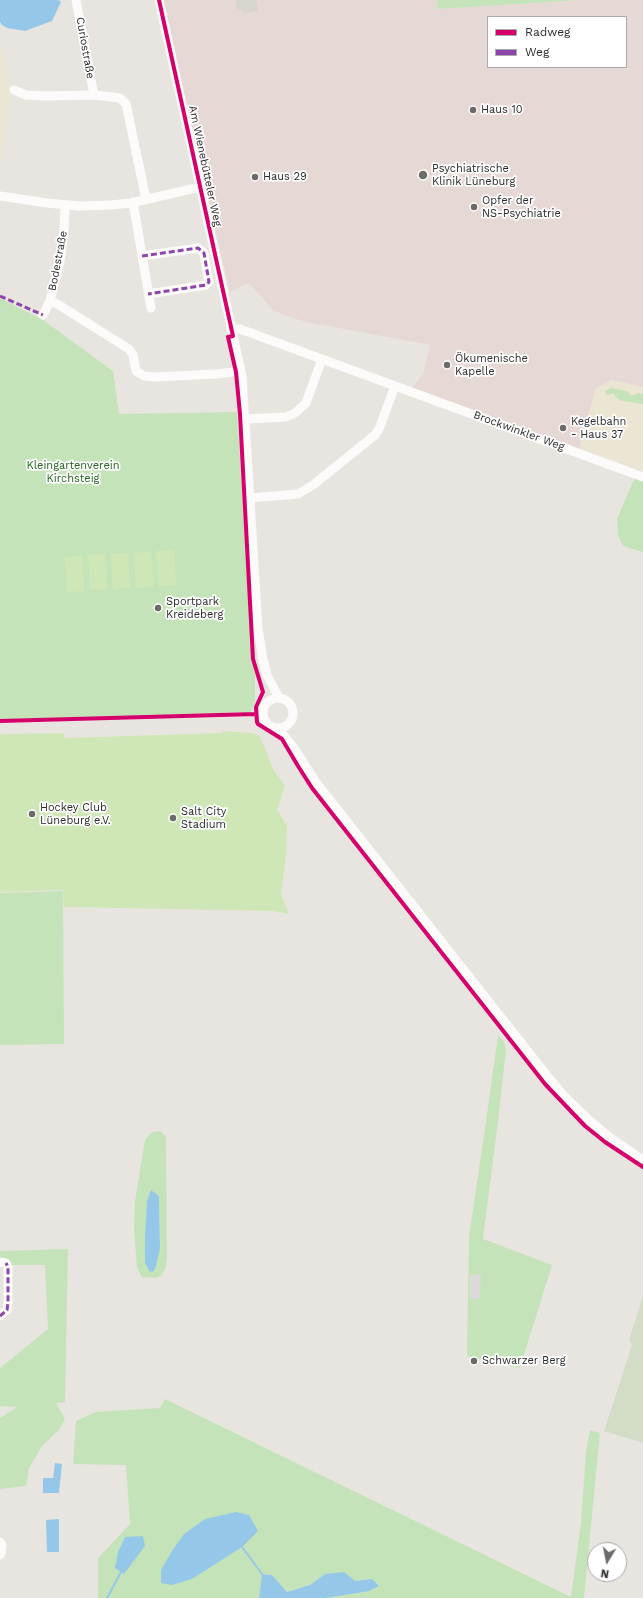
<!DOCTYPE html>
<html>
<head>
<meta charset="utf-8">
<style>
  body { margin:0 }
  #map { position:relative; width:643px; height:1598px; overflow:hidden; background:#e8e5e0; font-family:"Work Sans",sans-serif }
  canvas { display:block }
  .legend { position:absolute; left:487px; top:16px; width:140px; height:52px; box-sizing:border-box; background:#fff; border:1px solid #aaa; margin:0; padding:5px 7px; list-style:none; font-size:12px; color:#2a2a2a }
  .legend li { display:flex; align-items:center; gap:8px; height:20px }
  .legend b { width:20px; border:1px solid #aaa }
  .north { position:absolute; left:587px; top:1542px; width:40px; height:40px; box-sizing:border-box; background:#fff; border:1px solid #aaa; border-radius:50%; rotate:190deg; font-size:11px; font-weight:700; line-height:16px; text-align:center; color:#2a2a2a }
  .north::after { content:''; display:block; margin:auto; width:14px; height:18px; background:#6c6b6a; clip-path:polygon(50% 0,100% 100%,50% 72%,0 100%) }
</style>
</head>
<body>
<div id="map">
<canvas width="643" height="1598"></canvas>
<ul class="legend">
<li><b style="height:5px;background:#d6006c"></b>Radweg</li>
<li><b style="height:5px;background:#8e44ad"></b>Weg</li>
</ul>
<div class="north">N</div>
</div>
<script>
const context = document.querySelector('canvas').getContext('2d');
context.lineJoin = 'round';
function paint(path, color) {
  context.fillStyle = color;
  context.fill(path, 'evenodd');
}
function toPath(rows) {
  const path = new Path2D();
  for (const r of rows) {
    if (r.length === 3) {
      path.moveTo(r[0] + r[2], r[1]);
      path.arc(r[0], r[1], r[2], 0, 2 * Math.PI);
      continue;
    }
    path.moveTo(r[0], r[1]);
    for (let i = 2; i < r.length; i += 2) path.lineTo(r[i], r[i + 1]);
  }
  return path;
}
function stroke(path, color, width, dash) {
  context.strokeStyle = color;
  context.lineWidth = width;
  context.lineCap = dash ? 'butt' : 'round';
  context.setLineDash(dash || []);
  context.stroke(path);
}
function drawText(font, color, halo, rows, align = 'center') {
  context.font = font + ' "Work Sans",sans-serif';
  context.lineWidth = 3.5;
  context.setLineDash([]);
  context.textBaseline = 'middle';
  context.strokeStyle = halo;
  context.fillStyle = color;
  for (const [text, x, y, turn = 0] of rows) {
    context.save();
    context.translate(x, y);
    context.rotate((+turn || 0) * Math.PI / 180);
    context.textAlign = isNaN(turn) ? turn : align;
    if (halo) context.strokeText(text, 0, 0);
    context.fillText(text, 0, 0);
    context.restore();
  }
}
paint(toPath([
  [470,1275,481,1275,481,1299,470,1299]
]), '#dcd9db');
paint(toPath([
  [0,47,5,55,11,98,2,158,0,158],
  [612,380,643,387,643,471,579,448,596,388]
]), '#ebe6d4');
paint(toPath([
  [162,0,437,0,438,9,581,0,643,0,643,387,612,380,596,388,579,448,412,388,423,374,430,345,306,322,286,316,273,310,249,283,230,292],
  [488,17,626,17,626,67,488,67]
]), '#e6d9d5');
paint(toPath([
  [437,0,581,0,438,9],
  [0,298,43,320,113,371,119,414,237,412,253,666,255,674,255,703,250,712,0,720],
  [611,388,627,391,631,396,638,393,643,394,643,404,622,401,615,397,614,393,607,395,605,391],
  [635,477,643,480,643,552,623,546,618,535,617,519],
  [63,891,64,1044,0,1045,0,893],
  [498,1035,504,1042,506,1050,497,1129,483,1239,552,1265,520,1368,467,1356,469,1236,487,1115],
  [470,1275,481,1275,480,1299,470,1299],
  [160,1131,166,1136,167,1257,166,1267,161,1276,156,1278,142,1277,137,1268,134,1229,135,1201,145,1140,152,1132],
  [159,1196,160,1248,147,1269,145,1248,147,1201],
  [68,1249,65,1402,56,1403,65,1419,58,1431,42,1446,29,1468,26,1486,0,1489,0,1418,17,1407,0,1406,0,1368,48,1329,45,1265,11,1265,0,1258,0,1251],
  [165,1399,571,1597,581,1522,586,1452,590,1430,600,1433,584,1598,326,1598,372,1579,355,1581,325,1574,310,1585,287,1592,272,1575,262,1574,259,1598,98,1598,98,1558,130,1524,126,1465,73,1464,76,1421,96,1412,160,1408]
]), '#c5e3b9');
paint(toPath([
  [643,1296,643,1443,604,1431,632,1345,629,1340]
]), '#d2dcc7');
paint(toPath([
  [174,550,176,585,159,586,156,551],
  [151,552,154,586,136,588,134,553],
  [128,553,130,588,113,589,111,554],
  [105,554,107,589,90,590,88,555],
  [83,556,84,591,67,592,65,557],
  [223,731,252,733,260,736,273,769,285,786,277,810,287,826,286,854,281,895,289,914,273,911,64,907,63,890,0,892,0,734,64,733,64,738,223,733]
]), '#cfe7b7');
paint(toPath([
  [235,0,256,0,258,11,243,14,243,10,237,11]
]), '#d8d5cf');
paint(toPath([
  [0,0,58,0,61,2,52,21,25,31,7,28,2,25,0,22],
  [151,1190,159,1196,160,1248,156,1266,154,1271,150,1272,145,1263,145,1236,147,1201],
  [55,1463,62,1464,59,1493,43,1493,43,1478,53,1478],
  [236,1512,249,1515,258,1531,242,1547,192,1579,172,1585,161,1583,161,1570,172,1551,184,1534,205,1519],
  [59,1519,59,1552,47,1552,46,1520],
  [143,1536,145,1546,124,1574,115,1568,118,1552,125,1537],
  [344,1572,355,1581,372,1579,379,1586,369,1591,326,1598,259,1598,262,1574,272,1575,287,1592,310,1585,325,1574]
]), '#95c8e8');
stroke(toPath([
  [242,1547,262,1574],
  [107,1598,121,1572]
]), '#95c8e8', 2);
stroke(toPath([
  [76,0,94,95],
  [159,0,242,376,258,628,263,660,267,675,279,698],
  [14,90,26,95,45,96,94,95,120,98,126,104,146,199],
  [0,196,47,203,79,206,111,205,131,203,200,187],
  [133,202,151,308],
  [142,256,198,248,204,253,209,282,206,285,148,294],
  [50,301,59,305,129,349,133,355,136,371,144,376,155,377,217,374,241,371],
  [43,315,50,301,60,262,64,230,65,205],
  [231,329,240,329,643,477],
  [245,419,286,417,295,413,306,403,322,359],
  [250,498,298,494,313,485,375,435,379,429,395,386],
  [278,713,15],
  [278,728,294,748,315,781,548,1077,564,1096,589,1120,609,1137,643,1160],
  [0,1262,6,1263,8,1267,8,1303,7,1310,0,1316],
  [0,1542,2,1545,1,1553,0,1555]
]), '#fcfbfa', 9);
stroke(toPath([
  [142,256,198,248,204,253,209,282,206,285,148,294],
  [0,296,43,315],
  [0,1316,7,1310,8,1303,8,1267,6,1263]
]), '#8e44ad', 3, [6, 3]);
stroke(toPath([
  [159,0,233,336,228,337,236,372,240,414,253,659,263,692,256,707,257,722,258,724,282,739,298,766,312,788,545,1084,585,1126,605,1142,643,1167],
  [0,721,256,714]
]), '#d6006c', 4);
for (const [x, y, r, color] of [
  [473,110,4,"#6c6b6a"],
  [423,175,5,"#6c6b6a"],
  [255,177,4,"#6c6b6a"],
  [474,207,4,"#6c6b6a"],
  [447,365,4,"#6c6b6a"],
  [563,428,4,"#6c6b6a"],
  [158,608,4,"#6c6b6a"],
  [32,814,4,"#6c6b6a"],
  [173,818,4,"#6c6b6a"],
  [474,1361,4,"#6c6b6a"]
]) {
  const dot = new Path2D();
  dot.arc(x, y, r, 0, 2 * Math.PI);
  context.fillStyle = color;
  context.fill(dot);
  stroke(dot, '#fff', 1.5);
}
drawText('11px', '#2a2a2a', '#fff', [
  ["Curiostraße",85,48,80],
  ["Am Wienebütteler Weg",205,166,78],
  ["Bodestraße",58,261,-79],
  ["Brockwinkler Weg",519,431,20]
]);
drawText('11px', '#2a2a2a', '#fff', [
  ["Haus 10",481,110],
  ["Psychiatrische",432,169],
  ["Klinik Lüneburg",432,182],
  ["Haus 29",263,177],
  ["Opfer der",482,201],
  ["NS-Psychiatrie",482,214],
  ["Ökumenische",455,359],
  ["Kapelle",455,372],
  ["Kegelbahn",571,422],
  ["- Haus 37",571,435],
  ["Sportpark",166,602],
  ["Kreideberg",166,615],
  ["Hockey Club",40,808],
  ["Lüneburg e.V.",40,821],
  ["Salt City",181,812],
  ["Stadium",181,825],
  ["Schwarzer Berg",482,1361]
], 'left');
drawText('11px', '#22651b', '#fff', [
  ["Kleingartenverein",73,466],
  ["Kirchsteig",73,479]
]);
</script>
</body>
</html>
